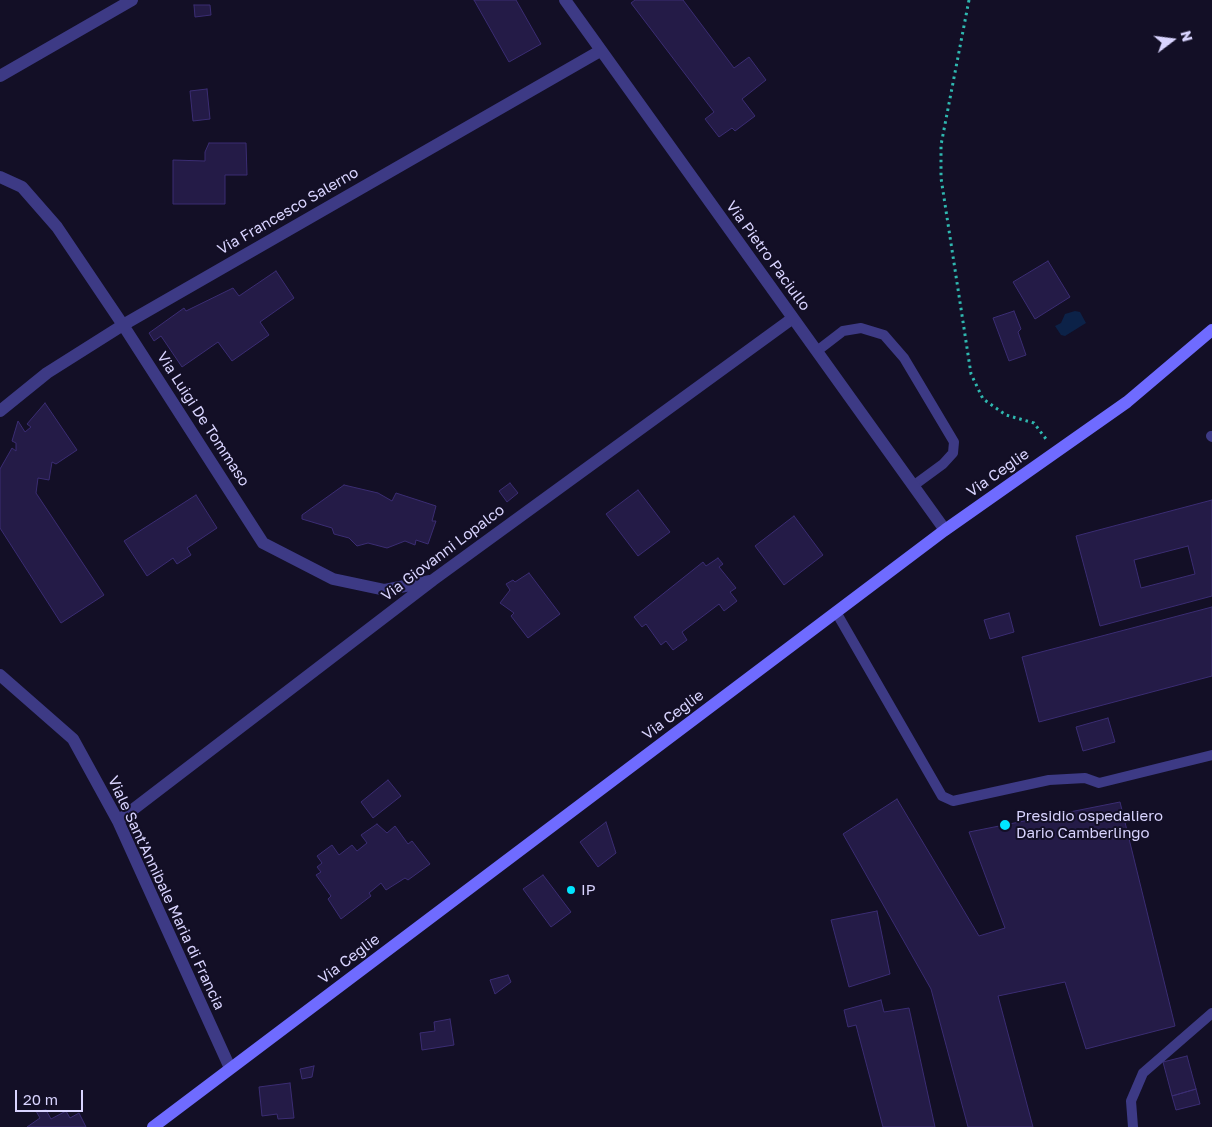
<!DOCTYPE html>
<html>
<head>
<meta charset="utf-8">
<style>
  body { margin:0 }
  #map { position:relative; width:1212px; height:1127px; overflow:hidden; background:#130f26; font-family:"Golos Text",sans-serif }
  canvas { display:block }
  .north { position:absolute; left:1147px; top:15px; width:50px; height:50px; -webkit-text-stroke:4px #130f26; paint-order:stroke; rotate:75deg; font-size:14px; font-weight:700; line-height:20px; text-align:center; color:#d9d4ff }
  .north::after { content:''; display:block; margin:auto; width:18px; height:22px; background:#d9d4ff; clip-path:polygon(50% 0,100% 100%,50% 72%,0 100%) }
  .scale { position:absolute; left:15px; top:1090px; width:68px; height:22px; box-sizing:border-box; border:2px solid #d9d4ff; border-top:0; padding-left:6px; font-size:15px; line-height:18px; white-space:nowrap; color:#d9d4ff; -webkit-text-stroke:4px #130f26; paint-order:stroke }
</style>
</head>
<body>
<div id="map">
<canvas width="1212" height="1127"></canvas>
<div class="north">N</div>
<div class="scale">20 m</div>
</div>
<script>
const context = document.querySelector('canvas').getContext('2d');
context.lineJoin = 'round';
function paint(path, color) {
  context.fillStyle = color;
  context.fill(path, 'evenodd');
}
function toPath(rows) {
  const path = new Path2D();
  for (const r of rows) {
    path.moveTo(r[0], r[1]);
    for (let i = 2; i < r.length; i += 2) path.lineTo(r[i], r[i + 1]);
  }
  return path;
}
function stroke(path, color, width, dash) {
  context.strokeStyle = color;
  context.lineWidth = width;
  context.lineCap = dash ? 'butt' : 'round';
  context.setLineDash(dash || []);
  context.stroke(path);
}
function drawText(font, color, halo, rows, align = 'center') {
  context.font = font + ' "Golos Text",sans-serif';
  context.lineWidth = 4;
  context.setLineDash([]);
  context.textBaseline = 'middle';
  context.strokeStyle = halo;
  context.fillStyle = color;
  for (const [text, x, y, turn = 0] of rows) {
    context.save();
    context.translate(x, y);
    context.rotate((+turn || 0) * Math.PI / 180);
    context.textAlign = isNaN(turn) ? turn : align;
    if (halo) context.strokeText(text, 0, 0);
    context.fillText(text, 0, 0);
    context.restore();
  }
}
paint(toPath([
  [1075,311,1080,312,1086,323,1065,336,1061,335,1055,326,1061,323,1065,314]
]), '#0c2248');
const building = toPath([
  [474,0,516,0,541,44,509,62,474,0],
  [635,0,683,0,734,68,749,57,766,80,742,99,755,116,735,131,732,128,719,137,705,119,714,112,631,3,635,0],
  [194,5,210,5,211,15,195,17,194,5],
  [207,89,210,119,193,121,190,91,207,89],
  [209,143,246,143,247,175,225,175,225,204,173,204,173,160,205,161,205,152,209,143],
  [1048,261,1070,297,1035,319,1013,282,1048,261],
  [276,271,294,298,260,322,269,335,232,361,218,342,182,367,161,336,154,341,149,333,184,308,186,311,233,288,239,296,276,271],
  [1014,311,1021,329,1018,332,1026,355,1009,361,993,318,1014,311],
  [45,403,77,450,56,464,52,462,49,480,38,478,36,493,104,595,61,623,0,528,0,469,12,448,16,451,16,443,12,441,18,421,25,432,31,427,27,424,45,403],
  [510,483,518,493,507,502,499,491,510,483],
  [344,485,378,493,392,501,396,493,436,506,432,521,436,521,428,544,416,540,415,545,405,541,387,548,368,543,357,546,349,538,334,534,332,528,302,519,302,515,344,485],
  [638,490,670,532,638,556,606,514,638,490],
  [196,495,217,528,187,548,191,555,177,564,173,558,147,576,124,541,196,495],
  [1212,500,1212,596,1100,626,1076,536,1212,500],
  [1188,546,1195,574,1141,588,1134,560,1188,546],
  [794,516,823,555,784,585,755,546,794,516],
  [718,558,723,564,719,567,736,588,730,592,737,601,724,611,719,604,682,632,687,640,673,650,666,641,661,645,646,624,642,627,634,617,703,562,706,566,718,558],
  [529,573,560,614,528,638,511,616,514,613,500,603,510,590,506,584,513,580,515,582,529,573],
  [1212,607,1212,676,1039,722,1022,657,1212,607],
  [1009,613,1014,632,990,639,984,620,1009,613],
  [1108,718,1115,742,1083,751,1076,727,1108,718],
  [388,780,401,796,373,818,361,802,388,780],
  [897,799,979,936,1005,928,969,832,1120,802,1175,1026,1086,1049,1065,982,998,996,1033,1127,968,1127,931,989,843,834,897,799],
  [606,822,616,853,598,867,580,842,606,822],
  [377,824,387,833,395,826,408,844,412,841,430,864,408,880,405,878,386,890,381,883,369,893,371,896,341,919,328,899,331,896,316,875,321,872,317,867,322,863,317,856,332,845,339,855,352,845,357,851,367,843,361,835,377,824],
  [543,875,571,912,551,927,523,889,543,875],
  [877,911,890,974,849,987,831,920,877,911],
  [508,975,511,982,495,994,490,980,508,975],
  [881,1000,884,1012,909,1008,935,1127,883,1127,856,1025,848,1027,844,1010,881,1000],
  [450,1019,454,1045,422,1050,420,1033,435,1031,434,1022,450,1019],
  [1187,1056,1196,1089,1172,1096,1163,1062,1187,1056],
  [314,1066,312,1077,302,1079,300,1069,314,1066],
  [290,1083,294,1118,278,1119,277,1114,262,1116,259,1087,290,1083],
  [1196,1089,1200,1104,1176,1110,1172,1096,1196,1089],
  [46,1110,51,1119,66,1111,70,1118,79,1113,86,1127,27,1127,40,1118,36,1111,46,1110]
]);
paint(building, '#241b47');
stroke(building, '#3b2d73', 1);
stroke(toPath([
  [969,0,941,145,941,178,971,374,983,399,1006,415,1034,423,1046,439]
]), '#2fb8b0', 3, [2.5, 4]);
stroke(toPath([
  [817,351,843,331,861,328,884,335,904,358,954,442,953,453,943,464,913,486],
  [1211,436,1212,437],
  [836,612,942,796,953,801,1049,780,1085,778,1099,783,1212,755],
  [1133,1127,1131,1101,1143,1073,1212,1013]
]), '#3d3a85', 10);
stroke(toPath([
  [565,0,945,530],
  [0,76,132,0],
  [0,177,22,187,57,227,123,325,263,543,333,579,385,590,430,581],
  [0,411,47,373,123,325,600,51],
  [0,675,73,739,118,821,230,1068],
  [118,821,433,580,793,318]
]), '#3d3a85', 12);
stroke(toPath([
  [153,1127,945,530,1127,402,1212,330]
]), '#6f6bff', 12);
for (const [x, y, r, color] of [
  [1005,825,6,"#00e5ff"],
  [571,890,5,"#00e5ff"]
]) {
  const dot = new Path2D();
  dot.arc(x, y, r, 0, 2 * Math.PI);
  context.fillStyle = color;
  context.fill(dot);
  stroke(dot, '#130f26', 2);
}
drawText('15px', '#d9d4ff', '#130f26', [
  ["Via Francesco Salerno",288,211,-30],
  ["Via Pietro Paciullo",768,256,54],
  ["Via Luigi De Tommaso",203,419,57],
  ["Via Ceglie",998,473,-35],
  ["Via Giovanni Lopalco",443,553,-37],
  ["Via Ceglie",673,715,-37],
  ["Viale Sant'Annibale Maria di Francia",166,893,65],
  ["Via Ceglie",349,959,-37]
]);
drawText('15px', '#d9d4ff', '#130f26', [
  ["Presidio ospedaliero",1016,816],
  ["Dario Camberlingo",1016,833],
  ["IP",581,890]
], 'left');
</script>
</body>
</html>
